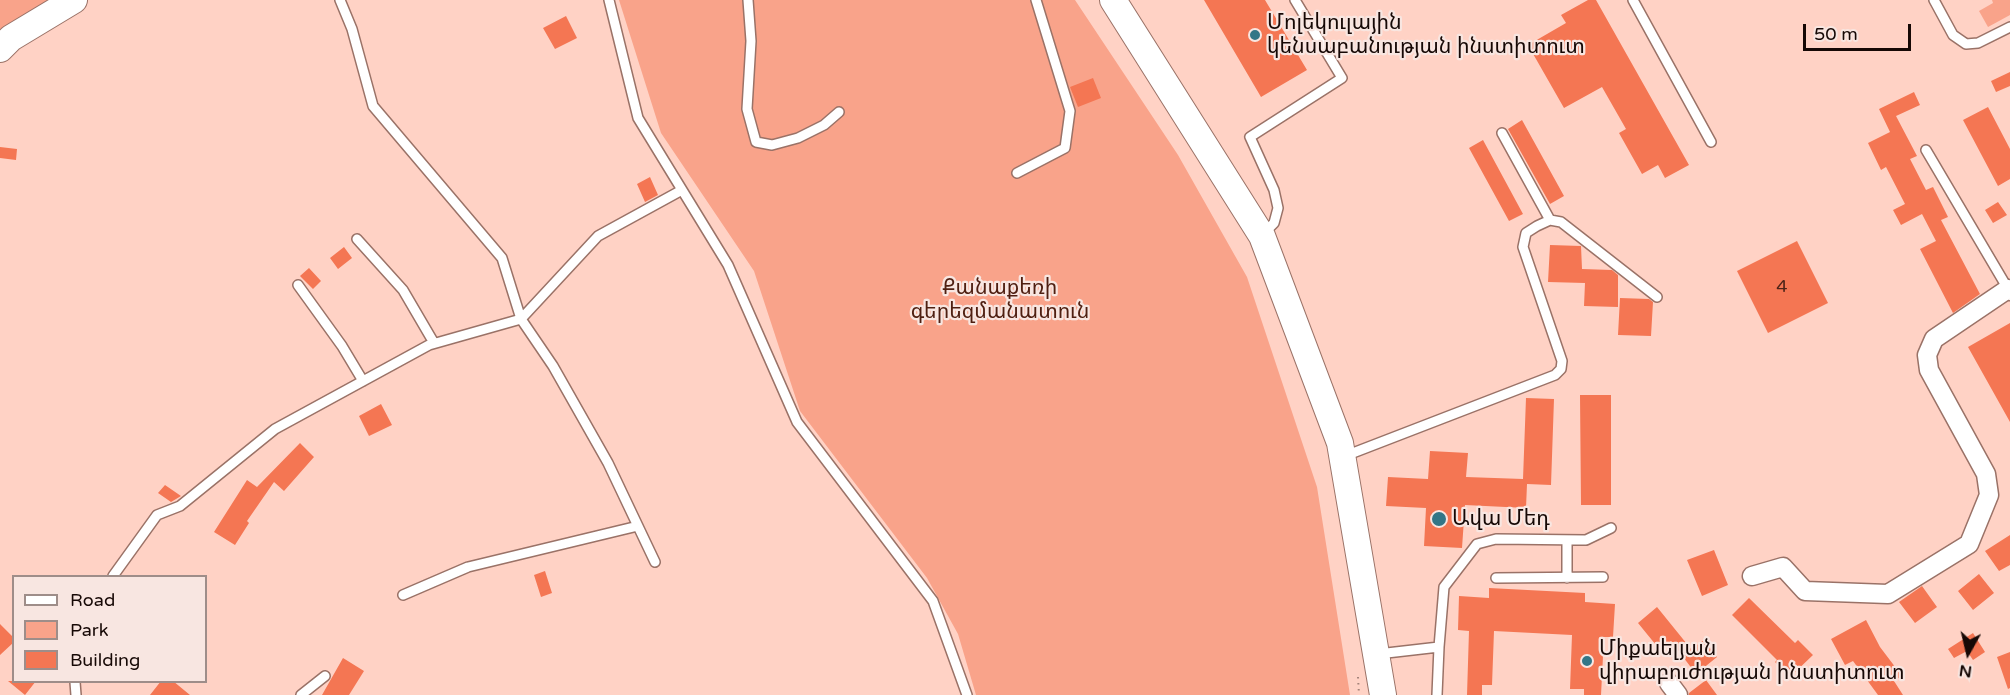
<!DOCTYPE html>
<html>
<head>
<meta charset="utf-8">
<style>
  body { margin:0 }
  #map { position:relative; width:2010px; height:695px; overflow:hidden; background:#ffd2c5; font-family:"Varela Round",sans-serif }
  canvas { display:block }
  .legend { position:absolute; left:12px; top:575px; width:195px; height:108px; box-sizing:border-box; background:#f8e6e1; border:2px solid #9e8d89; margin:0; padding:8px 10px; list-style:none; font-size:18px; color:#160805 }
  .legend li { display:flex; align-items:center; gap:12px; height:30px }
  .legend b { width:30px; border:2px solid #9e8d89 }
  .north { position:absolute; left:1938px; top:623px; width:60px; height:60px; -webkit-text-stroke:4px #f8e6e1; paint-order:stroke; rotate:188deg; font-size:16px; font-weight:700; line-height:24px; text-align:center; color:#160805 }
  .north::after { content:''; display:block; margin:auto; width:21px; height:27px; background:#160805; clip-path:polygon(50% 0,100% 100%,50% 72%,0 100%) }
  .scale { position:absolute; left:1803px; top:24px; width:108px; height:27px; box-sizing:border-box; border:3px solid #160805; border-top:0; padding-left:8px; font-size:18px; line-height:21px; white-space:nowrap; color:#160805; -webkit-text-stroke:4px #f8e6e1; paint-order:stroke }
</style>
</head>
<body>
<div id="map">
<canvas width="2010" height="695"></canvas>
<ul class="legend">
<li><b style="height:8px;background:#fff"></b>Road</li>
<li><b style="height:16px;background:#f9a38a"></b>Park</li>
<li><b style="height:16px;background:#f47653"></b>Building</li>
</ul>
<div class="north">N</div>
<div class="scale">50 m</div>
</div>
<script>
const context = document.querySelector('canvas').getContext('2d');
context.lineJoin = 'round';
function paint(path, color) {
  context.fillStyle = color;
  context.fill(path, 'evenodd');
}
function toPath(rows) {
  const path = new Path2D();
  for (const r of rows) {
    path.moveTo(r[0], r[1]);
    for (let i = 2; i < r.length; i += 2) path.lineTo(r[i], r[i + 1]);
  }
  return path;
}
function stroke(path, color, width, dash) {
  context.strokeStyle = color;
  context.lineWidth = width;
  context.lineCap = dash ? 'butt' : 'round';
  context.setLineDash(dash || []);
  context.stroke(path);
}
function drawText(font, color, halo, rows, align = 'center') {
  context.font = font + ' "Varela Round","Noto Sans Armenian",sans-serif';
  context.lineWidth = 4.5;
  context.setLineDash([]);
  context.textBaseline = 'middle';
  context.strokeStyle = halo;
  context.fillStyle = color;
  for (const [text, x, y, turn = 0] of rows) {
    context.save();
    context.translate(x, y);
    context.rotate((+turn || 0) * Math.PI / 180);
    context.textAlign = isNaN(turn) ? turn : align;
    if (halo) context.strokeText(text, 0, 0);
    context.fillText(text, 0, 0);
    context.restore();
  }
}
paint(toPath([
  [0,0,51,0,0,32],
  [619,0,1075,0,1178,155,1247,277,1317,487,1350,695,976,695,958,634,927,578,800,411,754,271,661,133],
  [1992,0,2010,0,2010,15,1988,27,1979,11,1993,3]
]), '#f9a38a');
paint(toPath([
  [1204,0,1265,0,1307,70,1261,97],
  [1588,0,1596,0,1689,165,1665,178,1658,165,1642,174,1619,133,1626,129,1602,87,1564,108,1528,45,1566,23,1561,15],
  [566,16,577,38,555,49,543,28],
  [2010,72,2010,86,1996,92,1991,81],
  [1093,78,1101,98,1078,107,1070,87],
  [1914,92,1920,105,1896,116,1917,156,1910,159,1926,190,1933,187,1948,217,1941,220,1980,294,1953,313,1920,249,1936,241,1922,214,1901,225,1893,210,1905,204,1886,167,1881,170,1868,143,1890,132,1879,109],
  [1988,107,2010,149,2010,179,1998,186,1963,120],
  [1522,120,1564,196,1550,204,1508,129],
  [1483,140,1523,214,1509,221,1469,148],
  [0,147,17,149,16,160,0,158],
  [650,177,658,195,645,202,637,184],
  [1998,202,2007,215,1993,223,1985,210],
  [1797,241,1828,303,1768,333,1737,271],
  [1550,245,1581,246,1582,269,1612,270,1618,275,1618,307,1584,306,1585,283,1548,282],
  [344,247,352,258,338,269,330,258],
  [309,268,321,281,313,289,300,276],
  [1620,298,1649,299,1653,302,1651,336,1618,335],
  [2010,323,2010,422,1968,347],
  [1580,395,1611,395,1611,505,1581,505],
  [1526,398,1554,399,1551,485,1527,484,1526,508,1465,505,1462,548,1424,546,1426,508,1386,506,1388,477,1428,479,1430,451,1468,453,1466,477,1523,479],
  [381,404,392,425,369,436,359,416],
  [300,443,314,457,284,491,274,482,247,521,249,523,235,545,214,532,247,480,257,487],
  [165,485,181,496,171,502,158,493],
  [2010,535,2010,565,1999,571,1985,551],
  [1714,550,1728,585,1702,596,1687,560],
  [545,571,552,593,541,597,534,575],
  [1979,574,1994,593,1973,610,1958,591],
  [1922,586,1937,607,1915,623,1899,602],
  [1489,588,1585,593,1585,602,1615,604,1613,637,1604,637,1601,695,1584,695,1584,689,1570,689,1572,635,1494,631,1492,685,1482,685,1482,695,1467,695,1469,631,1458,630,1459,596,1489,598],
  [1749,598,1795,643,1798,640,1813,655,1790,677,1775,662,1777,660,1732,615],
  [1657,607,1691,649,1704,640,1717,657,1696,674,1671,641,1660,650,1638,623],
  [1866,620,1880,647,1902,676,1894,681,1903,695,1878,695,1853,661,1845,665,1831,639],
  [0,624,14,638,14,642,0,655],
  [1973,633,1985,652,1973,660,1967,651,1954,658,1948,649],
  [2010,652,2010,688,2008,689,1997,657],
  [343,658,364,671,349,695,322,695],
  [1706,680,1717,695,1689,695,1689,693],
  [8,681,36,681,25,695],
  [161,681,173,681,190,695,150,695]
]), '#f47653');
const lane = toPath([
  [340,0,352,29,373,106,502,258,521,319,553,366,608,463,655,562],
  [609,0,638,118,728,265,797,422,933,601,967,695],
  [748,0,751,41,747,109,756,142,772,145,798,138,824,125,839,112],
  [1633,0,1711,142],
  [1934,0,1953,35,1966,44,1978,43,2010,27],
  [1502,133,1550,220],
  [1926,150,2008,289],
  [1017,173,1065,148,1070,111,1036,0],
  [1263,234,1274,223,1278,208,1274,190,1250,137,1342,78,1295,0],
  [357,239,403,290,434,343],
  [298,285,342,346,363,381],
  [1345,456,1555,375,1561,369,1562,361,1523,247,1526,233,1537,226,1550,220,1561,222,1657,297],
  [113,576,157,515,180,506,275,429,429,345,521,319,598,236,682,190],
  [1496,578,1603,577],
  [1567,578,1567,542],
  [403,595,468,567,638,526],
  [1439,647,1444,587,1477,544,1496,539,1586,540,1611,528],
  [1378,654,1439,647,1437,695],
  [75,682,76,695],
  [301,695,325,676]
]);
const street = toPath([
  [1752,576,1783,567,1805,591,1888,594,1969,544,1989,495,1986,474,1929,370,1927,355,1934,339,2008,289,2010,291],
  [1669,683,1678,695]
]);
const secondary = toPath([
  [1113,0,1262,236,1340,443,1383,695],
  [0,49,11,38,74,0]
]);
stroke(lane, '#9a7267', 12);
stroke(street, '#9a7267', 21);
stroke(secondary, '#9a7267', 28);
stroke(toPath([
  [1358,677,1359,695]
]), '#a38279', 2, [1.5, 4.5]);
stroke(lane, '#fff', 9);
stroke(street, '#fff', 18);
stroke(secondary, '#fff', 26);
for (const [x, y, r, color] of [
  [1255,35,6,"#337687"],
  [1439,519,8,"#337687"],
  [1587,661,6,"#337687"]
]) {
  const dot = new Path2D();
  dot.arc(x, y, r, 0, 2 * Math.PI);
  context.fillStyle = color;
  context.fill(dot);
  stroke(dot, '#f8e6e1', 2);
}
drawText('18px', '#4e2418', null, [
  ["4",1782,287]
]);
drawText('21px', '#160805', '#f8e6e1', [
  ["Մոլեկուլային",1267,23],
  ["կենսաբանության ինստիտուտ",1267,47],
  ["Ավա Մեդ",1452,519],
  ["Միքաելյան",1599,649],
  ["վիրաբուժության ինստիտուտ",1599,673]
], 'left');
drawText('21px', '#4f1f11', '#f8e6e1', [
  ["Քանաքեռի",1000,288],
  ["գերեզմանատուն",1000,312]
]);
</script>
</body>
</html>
